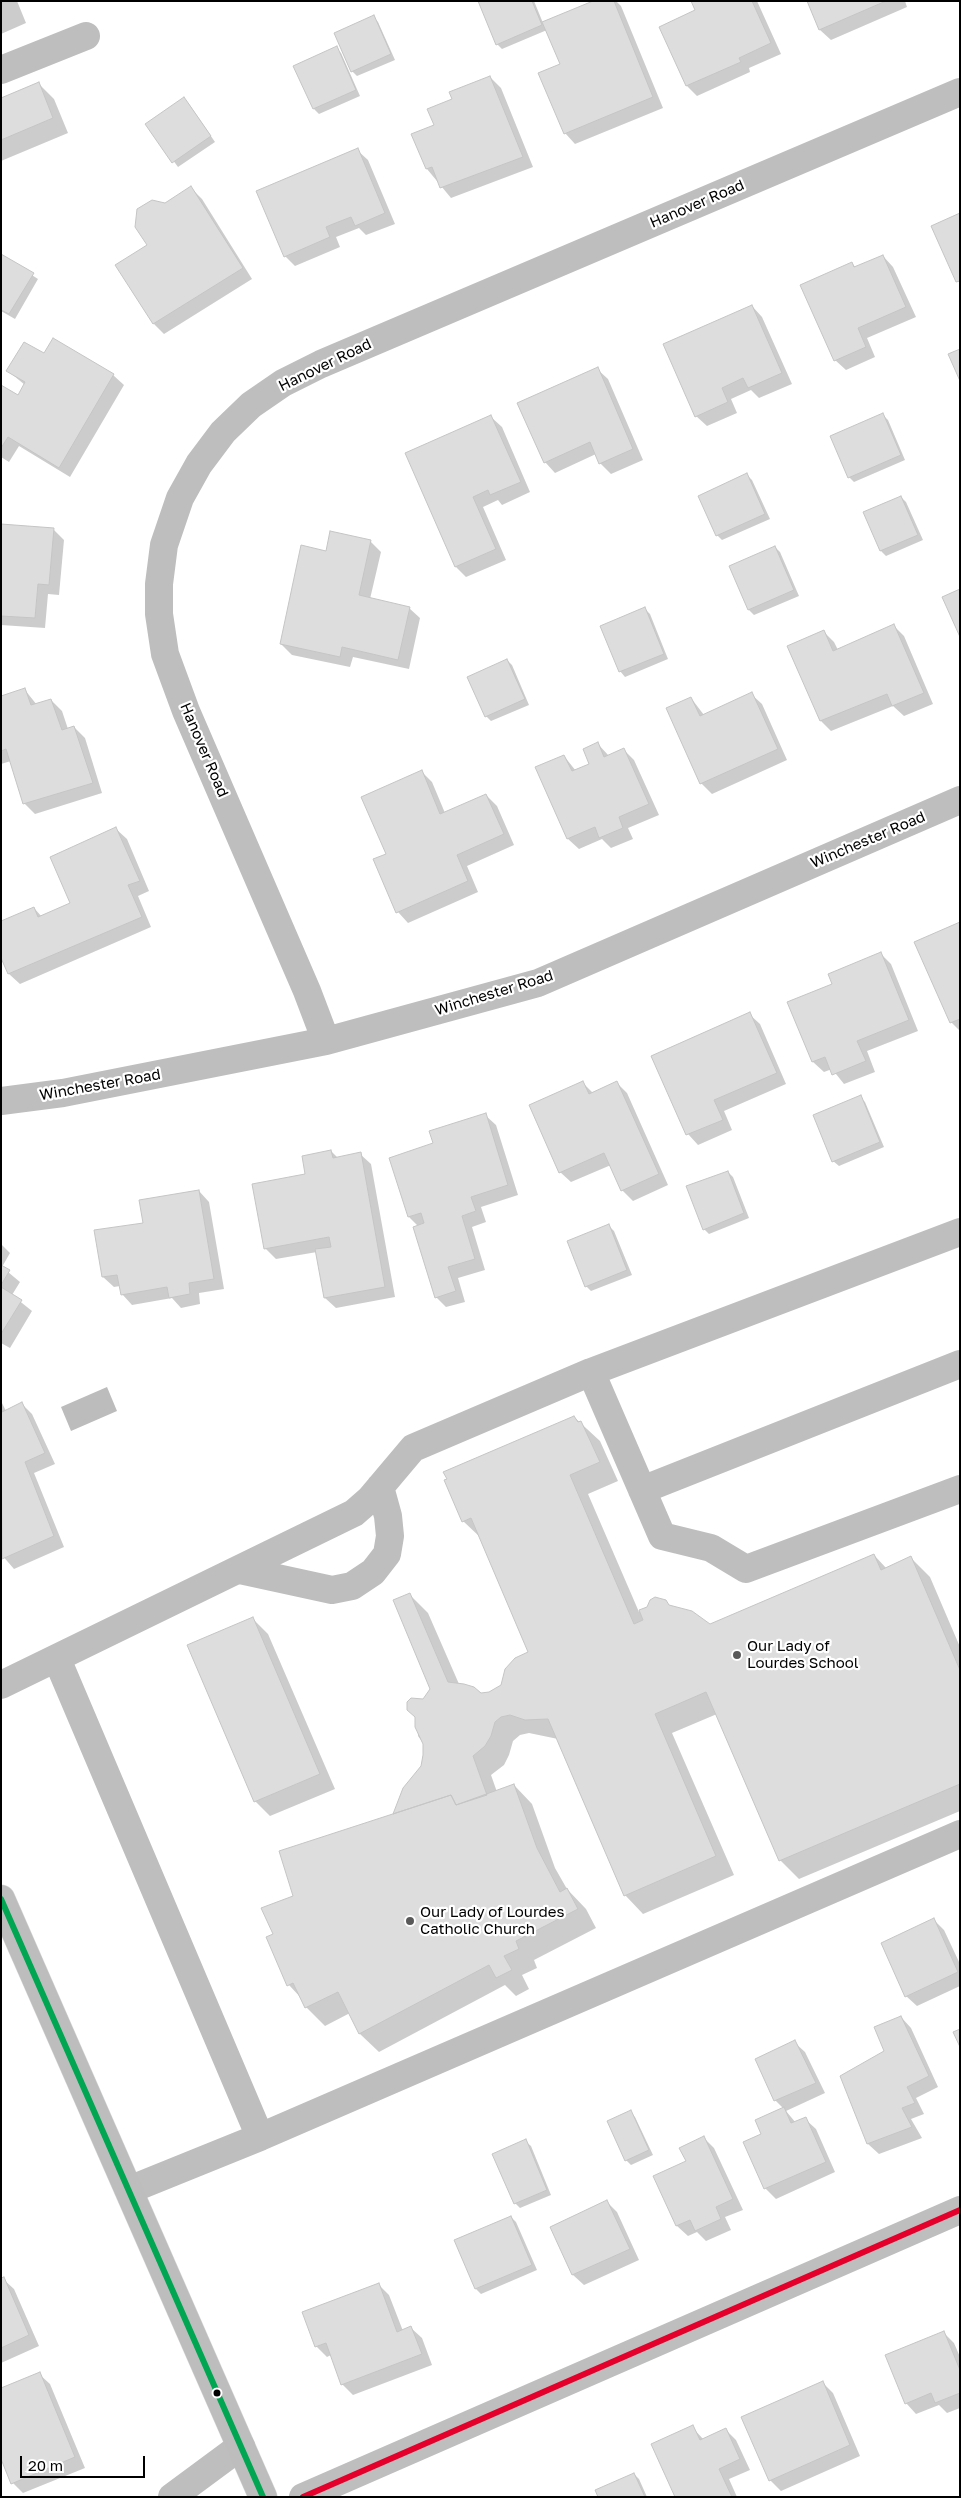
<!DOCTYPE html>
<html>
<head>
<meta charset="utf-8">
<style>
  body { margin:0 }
  #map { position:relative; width:961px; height:2498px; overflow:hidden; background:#fff; font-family:"Golos Text",sans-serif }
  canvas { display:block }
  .frame { position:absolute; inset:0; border:2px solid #000; pointer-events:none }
  .scale { position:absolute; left:20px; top:2456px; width:125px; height:22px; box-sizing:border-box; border:2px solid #000; border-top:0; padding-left:6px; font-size:15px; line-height:18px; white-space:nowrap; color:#000; -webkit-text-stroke:4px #fff; paint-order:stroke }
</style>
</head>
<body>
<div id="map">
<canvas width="961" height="2498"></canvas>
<div class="frame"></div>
<div class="scale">20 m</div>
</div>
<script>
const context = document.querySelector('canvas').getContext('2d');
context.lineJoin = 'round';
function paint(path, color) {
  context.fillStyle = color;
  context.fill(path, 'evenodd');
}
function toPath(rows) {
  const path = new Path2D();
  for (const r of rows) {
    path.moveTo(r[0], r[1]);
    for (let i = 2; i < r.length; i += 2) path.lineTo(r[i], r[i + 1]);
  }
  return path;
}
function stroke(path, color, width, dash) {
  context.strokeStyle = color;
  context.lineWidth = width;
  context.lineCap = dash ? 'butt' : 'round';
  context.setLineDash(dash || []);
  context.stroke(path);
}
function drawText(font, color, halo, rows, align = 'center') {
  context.font = font + ' "Golos Text",sans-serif';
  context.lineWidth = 4.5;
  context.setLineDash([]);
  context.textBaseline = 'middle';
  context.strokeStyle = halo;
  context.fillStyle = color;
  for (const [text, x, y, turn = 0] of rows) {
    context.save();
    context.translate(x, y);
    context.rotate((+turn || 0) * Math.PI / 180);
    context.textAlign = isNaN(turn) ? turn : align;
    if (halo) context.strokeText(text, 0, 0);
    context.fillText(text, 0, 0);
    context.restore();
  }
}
paint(toPath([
  [107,1387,117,1411,71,1431,61,1407]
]), '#bcbcbc');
paint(toPath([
  [1,1,17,1,26,23,1,34],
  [479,1,534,1,543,23,598,1,616,1,621,6,663,108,575,144,565,133,561,65,547,30,502,49,497,44],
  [693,1,757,1,781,54,749,68,750,72,697,96,687,86,660,27,697,10],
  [808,1,905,1,907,7,831,40,820,30],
  [373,17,378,22,395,60,357,76,352,71],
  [336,48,341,53,360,96,319,114,314,109,295,66],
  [490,77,501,88,533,167,451,198,427,169,436,126,453,100],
  [39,84,54,99,68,133,1,161,1,100],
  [189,104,215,142,178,167,147,125],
  [357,150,368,160,395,224,366,235,359,228,336,237,340,247,295,266,285,256],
  [191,188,202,199,252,279,164,334,154,324,117,265,148,246,165,204],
  [1,255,38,279,15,319,1,311],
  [883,256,893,267,916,317,867,338,875,357,846,370,835,360,852,263,856,268],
  [752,306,762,317,792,384,759,398,751,390,731,399,737,413,707,426,696,416],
  [44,355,113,375,124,385,70,477,19,446,9,462,1,457,1,387,18,397,25,385,8,371],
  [597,369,608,379,643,460,611,474,600,463,596,454,555,473,545,462],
  [883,415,888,420,905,460,854,482,849,477],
  [491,417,502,427,530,492,502,505,498,500,483,507,506,560,466,577,456,567],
  [747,475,752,480,770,519,722,540,717,535],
  [901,497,906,502,923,540,886,556,881,551,865,513],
  [1,525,53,529,64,540,59,595,48,594,45,628,1,625],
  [370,541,381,552,370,599,409,608,420,618,409,669,353,657,350,667,292,655,281,644,327,552],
  [775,547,780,552,799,596,754,615,749,610,731,567],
  [645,609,650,614,668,659,625,677,620,671],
  [894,626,904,636,933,704,904,716,893,706,831,731,821,721,824,632,834,642,838,650],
  [507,660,512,665,529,705,491,721,486,716],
  [25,690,37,705,51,700,62,711,68,729,74,727,85,738,102,793,35,814,24,803,11,761,1,764,1,697],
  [751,694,762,704,787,760,712,794,701,783,691,698,704,715],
  [597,743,609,756,624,750,634,760,659,815,628,828,633,839,611,848,602,839,579,849,568,839,536,768,564,756,576,771,591,764],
  [422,772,432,782,445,813,486,795,497,806,514,845,467,866,478,892,408,923,398,912,388,854],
  [116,829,127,839,149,891,138,896,151,927,20,984,9,974,1,954,34,908,42,917,72,904],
  [960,923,960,1031,951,1022],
  [881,954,891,964,918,1031,867,1051,875,1072,844,1084,832,1069,824,1072,813,1062,833,985],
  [749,1014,760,1024,786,1084,724,1111,732,1130,698,1145,688,1134,653,1056],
  [582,1082,594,1094,617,1083,627,1093,668,1185,633,1201,622,1190,611,1165,571,1182,560,1172],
  [860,1097,865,1102,884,1147,839,1166,833,1161],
  [485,1115,496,1125,518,1195,481,1207,486,1222,472,1227,485,1270,458,1278,465,1302,446,1307,436,1297,418,1226,409,1217,434,1144],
  [331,1151,338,1158,360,1154,371,1164,395,1297,336,1308,325,1298,317,1252,276,1259,265,1248,306,1175],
  [728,1172,733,1177,749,1218,709,1234,704,1229],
  [199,1191,209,1202,224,1289,199,1293,200,1304,181,1308,172,1298,132,1305,122,1294,120,1286,114,1287,103,1277,144,1224],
  [608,1225,614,1231,632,1275,591,1291,586,1286],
  [1,1244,10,1253,2,1267,20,1282,12,1295,32,1311,10,1348,1,1343],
  [1,1401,6,1411,22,1404,32,1414,55,1464,34,1473,64,1547,14,1569,1,1554],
  [574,1417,600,1441,618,1481,588,1494,639,1612,665,1601,671,1607,710,1626,874,1555,887,1569,911,1558,930,1577,960,1647,960,1811,799,1879,780,1860,717,1714,672,1733,734,1875,643,1914,625,1895,558,1739,529,1733,520,1735,513,1741,509,1755,504,1765,491,1775,497,1792,514,1785,532,1804,555,1868,567,1889,586,1909,596,1928,534,1960,537,1968,522,1975,529,1989,516,1996,505,1985,379,2052,360,2034,350,2013,325,2026,306,2007,301,1998,289,1985,275,1934,295,1897,394,1815,422,1766,424,1744,418,1736,417,1718,423,1700,431,1690,409,1594,428,1613,459,1684,480,1694,489,1694,502,1685,529,1652,481,1538,463,1521],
  [253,1619,268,1634,335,1789,270,1816,255,1801],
  [934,1920,944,1930,960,1964,960,1986,917,2006,906,1996],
  [901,2017,911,2028,938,2087,916,2098,924,2114,911,2119,922,2138,879,2154,868,2144,841,2077,886,2051],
  [794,2042,805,2052,825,2093,786,2111,796,2123,805,2119,816,2129,835,2172,776,2199,765,2188,745,2142,763,2135,784,2109,775,2100],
  [630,2112,635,2117,653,2155,631,2165,626,2160],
  [704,2138,714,2148,743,2210,725,2217,731,2230,706,2241,697,2232,688,2236,677,2226,655,2176,687,2162],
  [525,2141,531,2146,551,2195,520,2208,515,2203],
  [607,2202,617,2212,639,2260,584,2285,573,2275,552,2227],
  [511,2217,516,2222,537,2270,481,2294,476,2289,455,2241],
  [3,2279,14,2289,39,2346,1,2363,1,2280],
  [379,2285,389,2295,403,2331,411,2328,422,2338,432,2365,353,2395,342,2384,331,2355,327,2357,316,2346],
  [943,2332,954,2343,960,2357,960,2408,947,2413,939,2405,916,2414,906,2403],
  [39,2374,50,2384,85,2468,23,2493,13,2483],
  [822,2382,833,2393,860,2456,781,2491,770,2480],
  [692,2427,704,2440,726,2430,736,2440,750,2470,729,2479,737,2497,676,2497],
  [634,2474,639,2479,647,2497,600,2497]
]), '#0003');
const building = toPath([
  [478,1,532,1,542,25,496,45,478,1],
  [593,1,614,1,653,97,564,134,538,73,560,64,542,22,593,1],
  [691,1,752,1,771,43,739,58,741,62,686,86,659,27,695,10,691,1],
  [807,1,886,1,819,30,807,1],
  [374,15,391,54,351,72,334,33,374,15],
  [337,46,356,90,313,109,293,66,337,46],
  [490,76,523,157,440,188,432,167,426,169,411,134,434,125,427,109,452,99,449,92,490,76],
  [39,82,53,118,1,140,1,98,39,82],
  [184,97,211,136,172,163,145,124,184,97],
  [358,148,385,213,355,226,351,217,333,224,326,227,330,237,284,257,256,191,358,148],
  [191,186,243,268,153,324,115,265,147,245,135,227,137,209,152,200,165,203,191,186],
  [960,213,960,281,956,282,931,226,960,213],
  [1,254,34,273,9,314,1,310,1,254],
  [883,255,906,307,858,328,866,347,834,361,800,285,852,262,854,267,883,255],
  [752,305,782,373,748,388,743,378,722,388,728,402,695,417,663,344,752,305],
  [53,338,114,374,59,468,8,437,1,448,1,385,18,395,25,382,6,371,24,342,44,353,53,338],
  [960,349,960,381,948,354,960,349],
  [598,367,633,449,599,464,590,442,544,463,517,403,598,367],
  [883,413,901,455,848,478,830,436,883,413],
  [491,415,521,482,490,495,488,490,473,497,496,549,455,567,405,453,491,415],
  [747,473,765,514,716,536,698,496,747,473],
  [901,496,918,535,880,551,863,512,901,496],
  [1,524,54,528,49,585,38,584,35,618,1,616,1,524],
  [330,531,371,540,359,595,410,607,398,660,342,647,340,657,280,644,301,545,326,551,330,531],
  [775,546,794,590,748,610,729,566,775,546],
  [960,589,960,637,942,597,960,589],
  [645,607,664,654,619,672,600,626,645,607],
  [894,624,924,693,892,706,887,694,820,721,787,646,824,630,833,651,894,624],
  [507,659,525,699,485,717,467,677,507,659],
  [25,688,31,705,51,699,62,730,74,726,93,783,23,804,6,749,1,751,1,696,25,688],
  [752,692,778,749,700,784,666,708,691,697,700,716,752,692],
  [598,742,604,757,624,748,649,804,619,817,623,828,599,838,595,827,567,839,535,767,564,755,572,771,589,764,583,749,598,742],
  [422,770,440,814,486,794,504,834,457,855,468,881,396,913,373,859,386,854,361,797,422,770],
  [116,827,140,881,128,885,142,917,8,974,1,958,1,921,34,907,38,917,70,903,50,857,116,827],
  [960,922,960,1019,950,1023,914,942,960,922],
  [881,952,909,1020,857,1041,866,1061,832,1075,825,1057,812,1062,787,1002,832,984,828,974,881,952],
  [750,1012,777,1073,714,1100,723,1120,686,1135,651,1056,750,1012],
  [583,1081,589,1094,617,1081,659,1174,621,1191,604,1153,559,1173,529,1105,583,1081],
  [861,1095,880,1142,832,1162,813,1115,861,1095],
  [486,1113,508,1185,471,1197,476,1211,462,1216,475,1259,448,1267,456,1291,435,1298,413,1227,424,1223,421,1213,408,1217,389,1158,433,1143,429,1131,486,1113],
  [331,1150,333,1158,361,1152,385,1287,324,1298,315,1249,331,1247,329,1237,264,1249,252,1184,305,1174,302,1156,331,1150],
  [728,1171,744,1213,703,1230,686,1186,728,1171],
  [199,1190,214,1279,189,1283,190,1294,169,1298,167,1287,121,1295,117,1275,102,1277,94,1230,143,1223,139,1200,199,1190],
  [609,1224,627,1270,585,1287,567,1241,609,1224],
  [1,1265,10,1270,1,1285,1,1265],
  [1,1287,22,1300,1,1334,1,1287],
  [22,1402,45,1453,25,1462,54,1536,2,1559,1,1410,2,1412,22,1402],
  [574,1416,578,1422,581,1421,600,1462,570,1475,634,1624,643,1620,639,1610,647,1607,650,1600,655,1597,666,1600,669,1605,692,1611,710,1624,874,1554,881,1570,911,1556,960,1670,960,1784,779,1861,706,1692,655,1714,716,1856,624,1896,548,1719,525,1720,510,1715,501,1717,495,1722,491,1736,485,1746,473,1756,487,1795,456,1805,451,1795,393,1814,403,1788,421,1766,423,1755,423,1744,415,1727,415,1717,407,1710,407,1702,411,1698,423,1699,430,1689,393,1600,410,1593,448,1682,464,1684,474,1687,481,1693,489,1692,501,1685,505,1669,515,1658,528,1652,471,1518,462,1522,444,1480,447,1479,443,1472,574,1416],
  [253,1617,320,1774,254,1802,187,1645,253,1617],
  [514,1784,537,1848,560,1892,567,1888,578,1909,516,1941,519,1949,504,1956,512,1970,496,1978,489,1965,359,2034,338,1992,305,2008,293,1983,287,1986,266,1937,273,1934,261,1908,293,1896,279,1851,451,1795,456,1805,514,1784],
  [934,1918,958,1972,905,1997,881,1943,934,1918],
  [901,2016,929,2076,907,2087,915,2103,902,2108,912,2127,867,2144,840,2076,884,2051,874,2027,901,2016],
  [960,2029,960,2047,953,2032,960,2029],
  [795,2040,816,2083,774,2101,755,2059,795,2040],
  [784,2107,791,2123,806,2117,826,2162,764,2189,743,2142,761,2134,755,2120,784,2107],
  [631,2110,649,2150,625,2161,607,2121,631,2110],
  [704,2136,733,2199,716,2207,721,2219,695,2231,690,2220,676,2226,653,2176,686,2161,679,2148,704,2136],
  [526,2139,547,2190,514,2204,492,2154,526,2139],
  [607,2200,630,2249,572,2275,550,2227,607,2200],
  [511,2216,532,2265,475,2289,454,2240,511,2216],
  [4,2277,29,2335,1,2348,1,2278,4,2277],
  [379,2283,397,2332,411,2326,422,2354,341,2385,326,2343,315,2347,302,2312,379,2283],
  [944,2331,960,2370,960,2393,935,2403,931,2393,905,2404,885,2355,944,2331],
  [40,2372,75,2457,11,2484,1,2459,1,2388,40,2372],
  [823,2381,850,2445,769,2481,741,2417,823,2381],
  [693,2425,700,2440,726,2428,740,2459,719,2469,732,2497,675,2497,651,2444,693,2425],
  [634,2473,645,2497,598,2497,595,2490,634,2473]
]);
paint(building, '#ddd');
stroke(building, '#c5c5c5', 1);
const major = toPath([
  [1,1899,263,2497]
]);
stroke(major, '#dbdbdb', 29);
stroke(toPath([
  [1,70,86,36],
  [326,1041,307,991,186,711,165,654,159,614,159,584,164,545,180,498,199,464,223,432,251,405,283,383,321,364,960,92],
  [1,1101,63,1093,326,1041,538,983,960,800],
  [591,1372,662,1536,711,1548,746,1569,960,1489],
  [642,1490,960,1364],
  [240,1570,332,1590,352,1586,373,1572,387,1554,390,1536,388,1516,380,1487],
  [57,1659,260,2137],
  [1,1685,354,1513,370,1499,413,1448,591,1372,960,1232],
  [129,2190,260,2137,960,1834],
  [172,2497,241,2446],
  [303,2497,960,2210]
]), '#bebebe', 28);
stroke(major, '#bdbdbd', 28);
stroke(toPath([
  [1,1899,263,2497]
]), '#00a651', 6);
stroke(toPath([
  [303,2497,960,2210]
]), '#e4002b', 6);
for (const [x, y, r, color] of [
  [737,1655,5,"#595959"],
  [410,1921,5,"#595959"],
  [217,2393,4.5,"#000"]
]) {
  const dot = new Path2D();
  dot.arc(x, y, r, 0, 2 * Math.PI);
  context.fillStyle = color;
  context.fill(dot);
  stroke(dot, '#fff', 2);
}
drawText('15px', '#000', '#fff', [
  ["Hanover Road",697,204,-23],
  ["Hanover Road",325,365,-26],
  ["Hanover Road",204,750,67],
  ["Winchester Road",868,840,-23],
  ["Winchester Road",494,993,-17],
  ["Winchester Road",100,1085,-10]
]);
drawText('15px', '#000', '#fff', [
  ["Our Lady of",747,1646],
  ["Lourdes School",747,1663],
  ["Our Lady of Lourdes",420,1912],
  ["Catholic Church",420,1929]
], 'left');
</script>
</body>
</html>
